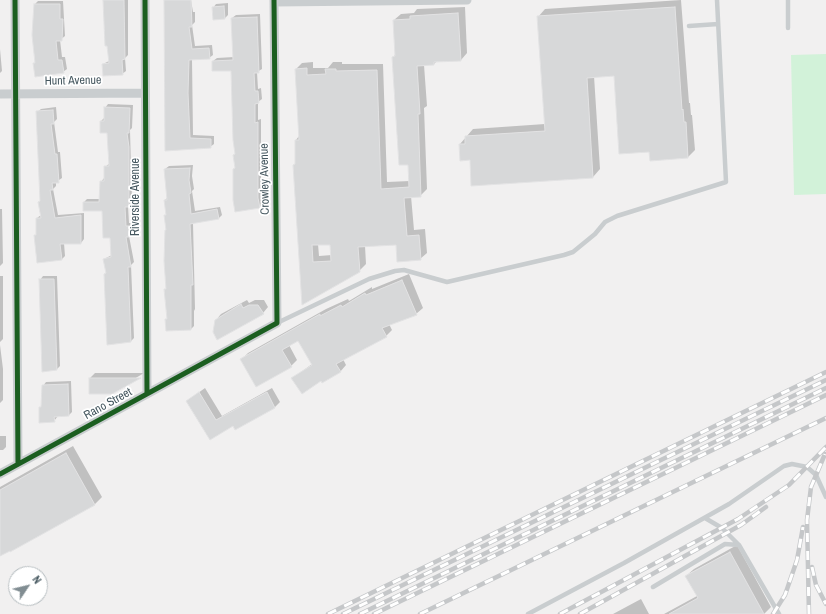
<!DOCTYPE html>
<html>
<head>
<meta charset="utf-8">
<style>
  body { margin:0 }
  #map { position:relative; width:826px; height:614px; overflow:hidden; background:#f1f0f0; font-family:"Archivo Narrow",sans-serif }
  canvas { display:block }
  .north { position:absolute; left:8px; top:566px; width:40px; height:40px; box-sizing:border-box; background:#fff; border:1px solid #b5bcbf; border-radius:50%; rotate:55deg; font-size:11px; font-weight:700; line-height:16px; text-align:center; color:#45575f }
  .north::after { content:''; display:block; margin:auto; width:14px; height:18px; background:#818d92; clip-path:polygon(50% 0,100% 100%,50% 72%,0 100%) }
</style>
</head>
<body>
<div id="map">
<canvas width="826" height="614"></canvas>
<div class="north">N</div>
</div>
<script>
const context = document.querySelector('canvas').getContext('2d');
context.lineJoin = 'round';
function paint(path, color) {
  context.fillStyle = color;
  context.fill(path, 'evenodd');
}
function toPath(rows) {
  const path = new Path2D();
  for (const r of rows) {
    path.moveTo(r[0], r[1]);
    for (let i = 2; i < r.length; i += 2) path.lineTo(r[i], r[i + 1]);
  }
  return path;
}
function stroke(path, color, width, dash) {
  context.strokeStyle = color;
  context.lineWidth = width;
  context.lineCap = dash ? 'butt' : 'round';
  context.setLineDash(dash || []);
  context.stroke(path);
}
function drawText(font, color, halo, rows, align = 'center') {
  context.font = font + ' "Archivo Narrow",sans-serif';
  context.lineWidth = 3.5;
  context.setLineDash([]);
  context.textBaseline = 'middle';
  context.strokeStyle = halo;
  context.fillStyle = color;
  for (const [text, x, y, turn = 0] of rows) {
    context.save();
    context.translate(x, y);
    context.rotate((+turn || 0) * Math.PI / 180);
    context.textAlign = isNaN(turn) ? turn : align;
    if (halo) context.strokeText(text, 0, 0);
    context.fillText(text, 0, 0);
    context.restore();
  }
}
paint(toPath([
  [826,54,826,194,794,195,791,55]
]), '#d2f2d9');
paint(toPath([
  [105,0,128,0,128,55,125,58,126,71,122,74,103,64,109,61],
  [165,0,191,0,193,12,195,12,195,22,192,25,195,46,212,45,213,55,209,58,192,59,193,135,214,136,214,144,210,147,166,150],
  [681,0,689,103,690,103,691,115,692,115,695,150,688,157,650,151,615,75,594,76,600,169,593,177,472,185,470,159,460,144,473,129,545,124,538,17,545,9],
  [38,1,63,1,65,36,60,40,62,57,65,57,67,69,63,72,34,64,36,61,34,5],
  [228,3,228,15,225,18,214,19,213,8,216,4],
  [465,7,467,53,461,60,437,61,434,64,424,65,427,106,424,108,427,189,420,196,411,196,414,230,425,229,427,253,420,259,397,244,365,246,366,264,359,271,303,303,294,165,296,163,296,140,299,136,296,69,302,63,313,62,313,68,328,68,333,62,342,62,342,64,383,64,387,182,410,181,409,163,393,57,396,54,394,20,401,14,414,13,417,9],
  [318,244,331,244,332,255,319,256],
  [260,14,262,69,257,72,258,89,261,88,262,99,258,102,258,120,261,119,261,194,263,203,260,207,236,167,232,70,213,61,217,58,234,57,232,18,236,15],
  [0,49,2,71,0,73],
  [108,104,133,105,132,128,130,130,132,202,128,206,129,223,132,223,133,233,129,236,134,262,131,265,134,338,131,341,105,274,107,272,104,259,112,255,111,237,103,210,84,202,87,199,100,199,101,182,104,178,105,167,110,163,108,132,101,121,104,118,105,108],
  [56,107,57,119,54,122,58,152,60,152,62,178,56,182,56,186,53,189,58,215,84,213,84,239,81,243,64,243,65,256,62,259,38,262,35,236,37,234,37,218,41,215,39,202,41,200,37,112,41,109],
  [193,165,192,176,194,189,192,191,195,211,220,207,222,215,218,219,193,223,195,309,194,311,194,326,191,329,168,318,165,290,167,288,167,229,165,200,167,198,165,169,169,166],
  [0,209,2,209,3,263,0,266],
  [409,274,423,308,416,314,389,324,392,330,386,336,343,359,346,365,340,372,321,380,293,378,312,364,298,340,289,345,297,360,291,366,242,359,248,353,326,309,348,299,349,301,372,287,372,289],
  [0,276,3,276,3,339,0,342],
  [43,276,57,276,60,366,57,369,40,280],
  [247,300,249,303,255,300,264,300,268,307,263,313,216,320,221,314],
  [0,345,3,369,3,400,0,403],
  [95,373,144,373,111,393,90,378],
  [71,381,72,412,69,415,58,416,54,421,40,408,42,405,43,386,46,382],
  [205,388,222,416,272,388,280,402,275,407,236,429,233,424,210,439,187,401],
  [0,436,6,436,6,447,3,450,0,450],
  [73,446,102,497,95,504,0,556,0,487],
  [737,545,771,607,764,614,664,614,697,596,686,576,694,569],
  [641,599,649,614,613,614]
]), '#0003');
const building = toPath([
  [103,0,124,0,125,59,122,60,123,75,103,76,102,64,109,63,107,46,105,46,103,0],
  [164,0,191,0,192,27,189,27,192,49,209,48,210,59,189,60,188,93,190,138,211,139,211,148,165,151,164,0],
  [34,4,60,4,60,19,63,19,62,41,56,41,58,60,62,60,64,73,35,77,33,63,35,63,32,35,34,4],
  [224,6,225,19,213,20,212,7,224,6],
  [675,7,682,110,683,109,684,122,686,122,688,158,650,161,649,152,619,154,614,76,587,78,593,178,471,186,470,160,460,161,459,144,465,144,465,136,545,131,537,16,675,7],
  [458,13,461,61,434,62,434,65,417,66,420,114,418,114,421,197,404,198,407,236,419,235,421,260,397,262,396,245,358,247,360,272,302,305,293,165,295,164,295,140,299,140,295,69,307,68,307,75,326,74,325,69,336,69,336,71,377,70,381,189,409,187,408,165,399,165,392,57,395,56,393,20,410,19,410,16,458,13],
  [312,245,330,245,331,261,313,262,312,245],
  [257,17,259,73,254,73,255,91,258,91,259,103,255,104,255,123,258,122,258,198,260,208,235,212,233,200,233,169,235,168,233,155,235,154,233,140,231,71,212,71,212,61,233,60,231,18,257,17],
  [104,107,130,108,129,133,127,133,129,147,129,207,125,207,126,226,129,226,130,237,126,237,131,267,128,267,131,342,107,345,104,274,106,273,103,259,111,257,110,238,103,238,102,211,83,211,83,202,99,202,100,181,104,181,104,166,109,166,107,133,100,133,100,121,104,121,104,107],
  [53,110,54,124,51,124,55,154,57,154,59,183,52,183,53,190,50,190,55,218,81,215,81,244,60,244,62,260,37,263,34,235,36,235,36,218,41,218,38,202,40,201,36,111,53,110],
  [190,168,189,180,191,193,189,194,191,214,217,209,219,219,190,224,193,285,191,285,191,330,166,331,165,319,167,319,164,289,166,289,164,261,165,230,166,230,164,215,166,215,164,200,167,200,164,169,190,168],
  [39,279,54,279,57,370,42,372,39,279],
  [402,280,417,315,382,328,387,337,336,364,341,372,322,383,321,381,302,394,291,378,312,365,298,341,282,350,292,367,256,387,240,359,320,314,320,316,341,305,342,307,365,293,366,295,402,280],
  [241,304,243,308,249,305,258,305,264,314,217,340,213,332,215,320,241,304],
  [89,378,141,378,112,394,89,394,89,378],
  [68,384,69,416,54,417,55,422,39,423,39,407,41,407,42,385,68,384],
  [199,392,216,420,267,392,275,408,235,430,233,426,210,440,186,401,199,392],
  [66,453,95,505,10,552,10,551,0,556,0,490,66,453],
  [730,552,764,614,669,614,698,598,685,576,730,552]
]);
paint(building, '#d7d8d9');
stroke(building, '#e2e2e3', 1);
stroke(toPath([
  [788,0,788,28],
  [689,26,718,24],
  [277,323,369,279,395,271,404,270,447,282,564,255,573,252,595,234,605,222,617,216,726,182,717,0],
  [705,518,722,528,739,545],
  [653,587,725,544,739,545,779,614],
  [528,614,624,563,729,504,784,466,792,464,807,467,816,475,826,497]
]), '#c9cdcf', 4.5);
stroke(toPath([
  [15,0,18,464],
  [145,0,147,394],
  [274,2,467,0],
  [0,94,145,93],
  [0,474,277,323,274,0]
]), '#c9cdcf', 9);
const rail = toPath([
  [812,567,816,585,826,604],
  [328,614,826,372],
  [343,614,826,380],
  [360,614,826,388],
  [374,614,826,395],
  [420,614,826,418],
  [560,614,738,519,789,485,826,447],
  [580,614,741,525,766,507],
  [773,614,785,595,797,560,803,527],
  [809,614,807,520,811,487,825,454]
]);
stroke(rail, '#c5c7c9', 4.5);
stroke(rail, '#fff', 3, [9]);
stroke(toPath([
  [15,0,18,464],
  [145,0,147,394],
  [0,474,277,323,274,0]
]), '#1b5e20', 5);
drawText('12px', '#45575f', '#fff', [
  ["Hunt Avenue",73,81,-1],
  ["Crowley Avenue",265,179,-91],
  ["Riverside Avenue",136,197,-90],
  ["Rano Street",108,404,-29]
]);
</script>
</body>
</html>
